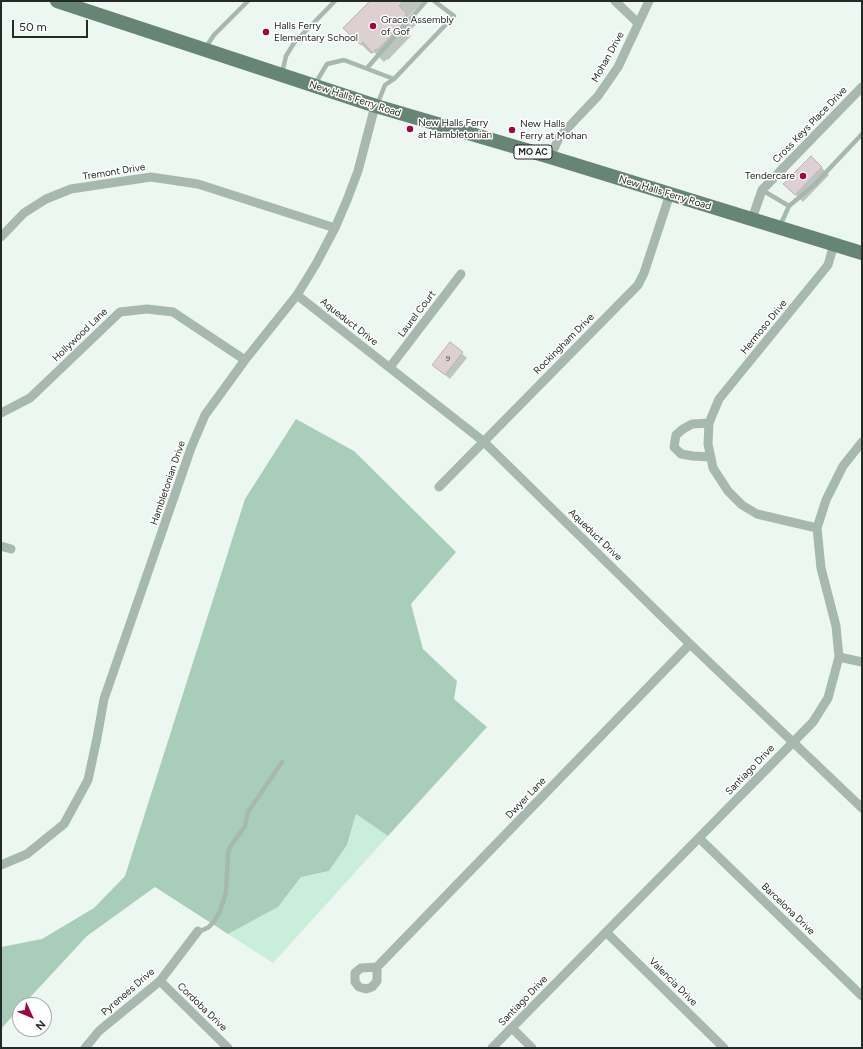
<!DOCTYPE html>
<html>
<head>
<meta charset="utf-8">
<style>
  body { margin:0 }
  #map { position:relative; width:863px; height:1049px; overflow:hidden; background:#edf7f1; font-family:Figtree,sans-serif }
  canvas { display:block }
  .frame { position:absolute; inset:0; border:2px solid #252927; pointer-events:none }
  .north { position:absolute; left:12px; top:997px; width:40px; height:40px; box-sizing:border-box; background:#fff; border:1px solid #a8a9a9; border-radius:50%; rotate:134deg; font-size:11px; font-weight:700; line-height:16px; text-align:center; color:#252927 }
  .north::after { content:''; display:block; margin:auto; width:14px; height:18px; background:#a00647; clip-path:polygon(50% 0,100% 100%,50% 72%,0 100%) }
  .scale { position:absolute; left:12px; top:20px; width:76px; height:18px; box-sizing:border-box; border:2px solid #252927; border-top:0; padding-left:5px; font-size:12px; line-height:14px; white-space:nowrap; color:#252927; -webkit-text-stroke:3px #fff; paint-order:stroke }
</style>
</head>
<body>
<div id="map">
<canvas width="863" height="1049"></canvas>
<div class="frame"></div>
<div class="north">N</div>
<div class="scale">50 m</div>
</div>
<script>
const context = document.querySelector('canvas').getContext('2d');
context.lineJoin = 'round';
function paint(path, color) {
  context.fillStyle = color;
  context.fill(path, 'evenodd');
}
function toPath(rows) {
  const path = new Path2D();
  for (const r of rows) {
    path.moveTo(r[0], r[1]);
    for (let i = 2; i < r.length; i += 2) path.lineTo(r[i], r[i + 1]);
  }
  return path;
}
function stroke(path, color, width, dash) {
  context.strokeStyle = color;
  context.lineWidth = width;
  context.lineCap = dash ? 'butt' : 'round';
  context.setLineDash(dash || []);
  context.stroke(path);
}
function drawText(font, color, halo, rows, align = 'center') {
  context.font = font + ' Figtree,sans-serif';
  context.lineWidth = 3;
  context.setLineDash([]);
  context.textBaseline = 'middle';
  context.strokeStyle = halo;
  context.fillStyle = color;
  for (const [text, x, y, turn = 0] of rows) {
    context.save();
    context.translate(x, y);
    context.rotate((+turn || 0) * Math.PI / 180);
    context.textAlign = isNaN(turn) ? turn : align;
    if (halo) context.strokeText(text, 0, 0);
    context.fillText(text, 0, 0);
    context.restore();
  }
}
paint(toPath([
  [356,814,388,836,273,963,228,934,278,907,301,877,329,871,347,845]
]), '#c9eed9');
paint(toPath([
  [296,419,354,451,456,552,411,604,423,649,457,681,454,699,487,727,388,836,356,814,347,845,329,871,301,877,278,907,228,934,155,887,87,936,23,1005,20,1005,20,1008,1,1029,1,947,42,939,94,908,125,876,245,499]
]), '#a8ceb9');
paint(toPath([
  [371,1,423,1,408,17,416,25,408,32,411,36,388,60,387,59,384,62,374,52,371,54,345,28],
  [811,157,829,175,803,202,785,184],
  [450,343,467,358,450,379,433,365]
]), '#0003');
const building = toPath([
  [370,1,403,1,399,6,407,14,399,22,402,25,377,50,376,49,373,53,363,42,361,45,343,28,370,1],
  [811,156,822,167,795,195,783,184,811,156],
  [450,342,463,352,445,375,432,365,450,342]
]);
paint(building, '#dcd0d2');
stroke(building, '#bcb1b3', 1);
stroke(toPath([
  [206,47,214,35,248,1],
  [367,68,426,1],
  [282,73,286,56,294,43,335,1],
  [315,84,327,64,344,60,394,79],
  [377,105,385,85,394,79,454,16,434,1],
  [762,190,789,206,780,226],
  [789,206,814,185,862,134],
  [198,931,203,930,209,927,215,920,220,911,226,893,228,853,230,847,245,826,248,812,282,762]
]), '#a7b8ae', 4.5);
stroke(toPath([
  [615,1,638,23],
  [550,157,560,136,598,96,618,67,649,1],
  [752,219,762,190,862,87],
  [1,237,24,213,46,199,71,189,151,177,198,184,335,228],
  [297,295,483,441,690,644,862,808],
  [390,367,461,274],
  [1,413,30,398,120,312,147,309,173,312,245,360],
  [709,423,692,424,683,429,676,435,674,447,681,454,693,456,711,457],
  [439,487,638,285,644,273,670,194],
  [817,528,757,514,742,505,728,491,713,468,708,444,709,423,719,399,828,265,834,244],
  [1,546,11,549],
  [839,657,862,662],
  [699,838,862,996],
  [1,865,27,854,64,824,88,780,97,738,104,699,191,448,205,415,245,360,297,295,316,264,335,228,347,200,358,171,375,106],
  [606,932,724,1048],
  [377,967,361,968,355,973,355,982,359,987,366,989,372,987,377,981,377,967,690,644],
  [160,981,228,1048],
  [512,1028,532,1048],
  [85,1048,99,1031,160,981,198,931],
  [492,1048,813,722,828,698,839,657,836,626,821,568,817,528,826,500,843,466,862,442]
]), '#a7b8ae', 9);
stroke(toPath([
  [57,1,376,106,550,157,862,253]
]), '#668574', 14);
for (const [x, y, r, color] of [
  [373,26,4,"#a00647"],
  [266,32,4,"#a00647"],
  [410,129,4,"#a00647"],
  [512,130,4,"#a00647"],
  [803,176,4,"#a00647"]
]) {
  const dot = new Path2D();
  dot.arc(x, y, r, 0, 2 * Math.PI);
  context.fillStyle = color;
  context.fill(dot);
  stroke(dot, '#fff', 1.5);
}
drawText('8px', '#535352', null, [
  ["9",448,359]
]);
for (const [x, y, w] of [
  [533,152,38]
]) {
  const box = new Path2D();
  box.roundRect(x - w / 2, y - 7, w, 14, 3);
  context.fillStyle = '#fff';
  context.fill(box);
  stroke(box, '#252927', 1);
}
drawText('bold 9px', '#252927', null, [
  ["MO AC",533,152]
]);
drawText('10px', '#252927', '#fff', [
  ["Grace Assembly",381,20],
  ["of Gof",381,32],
  ["Halls Ferry",274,26],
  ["Elementary School",274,38],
  ["New Halls Ferry",418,123],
  ["at Hambletonian",418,135],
  ["New Halls",520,124],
  ["Ferry at Mohan",520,136],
  ["Tendercare",795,176,"right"]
], 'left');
drawText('10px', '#252927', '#fff', [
  ["Mohan Drive",608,57,-61],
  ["New Halls Ferry Road",355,99,18],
  ["Cross Keys Place Drive",810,125,-46],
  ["Tremont Drive",114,172,-9],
  ["New Halls Ferry Road",665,193,17],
  ["Laurel Court",417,314,-53],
  ["Aqueduct Drive",349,322,38],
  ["Hermoso Drive",764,327,-51],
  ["Hollywood Lane",80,335,-44],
  ["Rockingham Drive",564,344,-45],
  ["Hambletonian Drive",168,483,-71],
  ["Aqueduct Drive",595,535,44],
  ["Santiago Drive",750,770,-46],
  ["Dwyer Lane",526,798,-46],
  ["Barcelona Drive",788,909,44],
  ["Valencia Drive",673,982,45],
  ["Pyrenees Drive",128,992,-41],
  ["Santiago Drive",523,1001,-46],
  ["Cordoba Drive",202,1007,44]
]);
</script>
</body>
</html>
